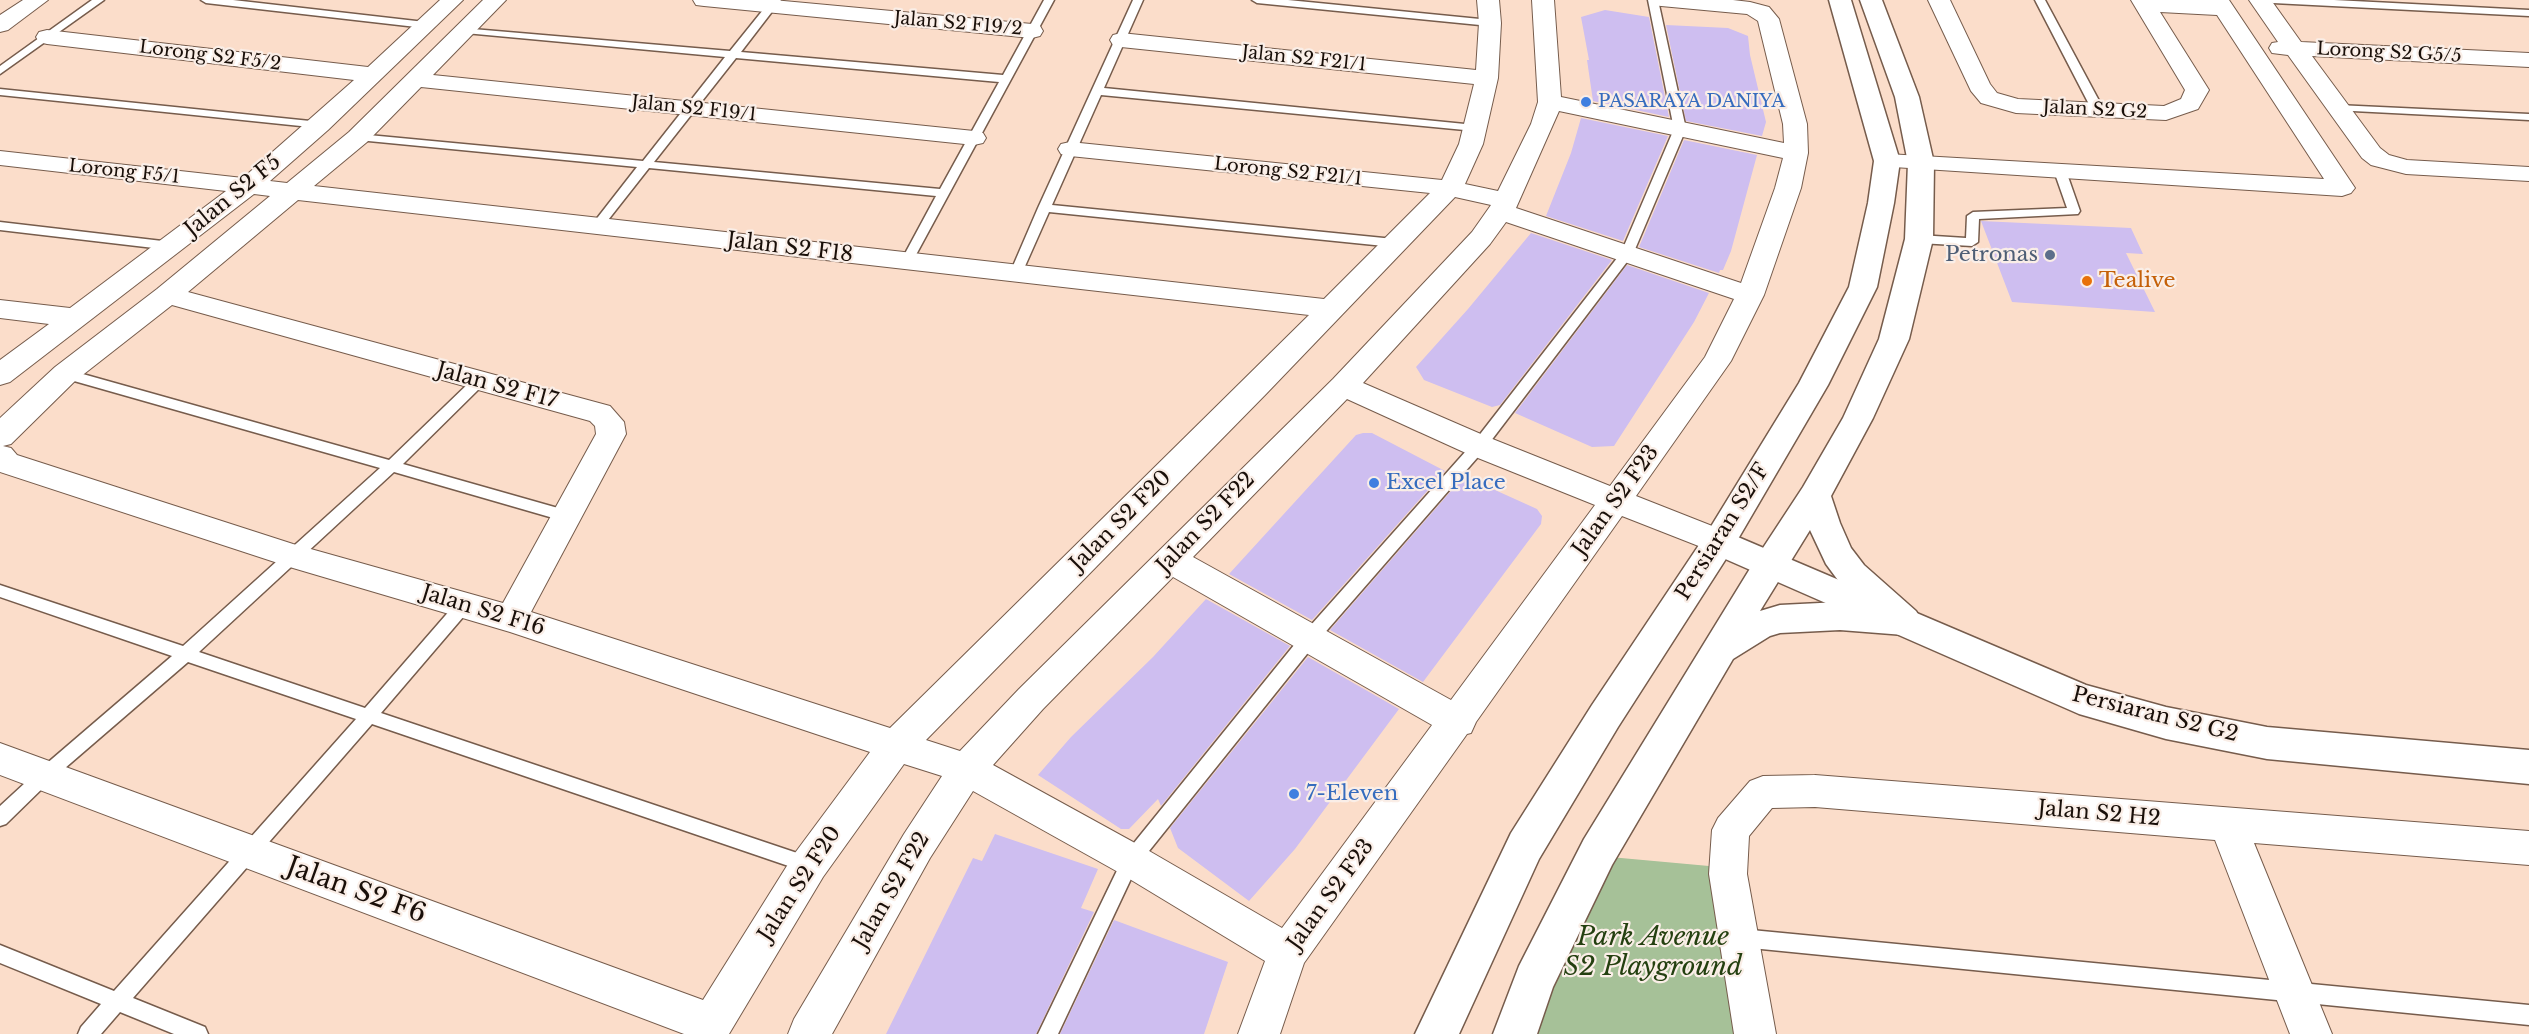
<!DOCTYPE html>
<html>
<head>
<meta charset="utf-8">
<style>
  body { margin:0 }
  canvas { display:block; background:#fbddca }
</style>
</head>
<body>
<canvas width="2529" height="1034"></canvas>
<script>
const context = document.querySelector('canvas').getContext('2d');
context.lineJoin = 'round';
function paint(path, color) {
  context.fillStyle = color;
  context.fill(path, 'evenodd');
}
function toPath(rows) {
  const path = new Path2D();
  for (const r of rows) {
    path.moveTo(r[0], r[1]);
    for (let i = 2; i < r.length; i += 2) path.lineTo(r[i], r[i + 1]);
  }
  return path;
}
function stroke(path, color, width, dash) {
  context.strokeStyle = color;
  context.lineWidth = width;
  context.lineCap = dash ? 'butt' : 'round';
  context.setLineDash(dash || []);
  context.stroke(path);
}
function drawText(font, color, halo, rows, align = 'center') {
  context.font = font + ' "Libre Baskerville",serif';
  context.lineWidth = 4.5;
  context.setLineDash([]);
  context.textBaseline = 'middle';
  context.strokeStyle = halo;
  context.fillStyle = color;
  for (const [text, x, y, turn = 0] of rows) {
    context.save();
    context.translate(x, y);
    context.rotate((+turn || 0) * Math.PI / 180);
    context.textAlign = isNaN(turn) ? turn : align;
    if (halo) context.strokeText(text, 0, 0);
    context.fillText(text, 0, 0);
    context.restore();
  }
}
paint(toPath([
  [1610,857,1720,867,1748,1034,1532,1034]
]), '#a6c198');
paint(toPath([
  [1605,10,1649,17,1669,117,1593,101,1587,60,1589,60,1581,17],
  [1666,25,1728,28,1748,36,1750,55,1766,122,1762,136,1686,121],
  [1581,118,1668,136,1623,241,1546,216,1571,153],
  [1684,140,1757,155,1731,251,1723,270,1720,270,1719,273,1639,247],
  [1981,221,2131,228,2143,254,2126,253,2155,312,2012,302],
  [1531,233,1612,260,1500,405,1492,407,1424,380,1416,367,1468,309],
  [1627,265,1709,293,1694,322,1614,446,1592,447,1515,413],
  [1363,433,1372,433,1445,471,1312,620,1229,574,1356,435],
  [1464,476,1537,509,1542,516,1541,524,1423,682,1330,630],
  [1206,599,1290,646,1161,806,1158,799,1129,829,1121,829,1038,775,1071,737,1153,657],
  [1308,657,1399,709,1295,849,1249,901,1178,848,1170,828],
  [995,834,1098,869,1081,908,1094,912,1036,1034,886,1034,973,858,982,861],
  [1114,920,1228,962,1204,1034,1060,1034]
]), '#cebef0');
const service = toPath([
  [92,0,104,0,0,74,0,66,92,0],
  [201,0,233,0,425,22,430,25,425,28,206,3,201,0],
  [771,0,781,0,741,52,1003,75,1044,0,1054,0,911,264,903,264,901,261,936,196,649,168,601,229,597,230,591,226,637,167,358,140,352,137,358,134,643,161,725,57,465,33,461,32,461,28,730,51,771,0],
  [736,58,999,82,940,189,654,162,736,58],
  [1133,0,1143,0,1104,88,1475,125,1481,128,1475,131,1101,95,1052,205,1394,239,1400,243,1394,247,1049,212,1022,273,1016,277,1011,276,1010,273,1038,208,1133,0],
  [1252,0,1288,0,1490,20,1495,23,1490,26,1257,3,1252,0],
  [1648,0,1658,0,1686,129,1633,254,1484,450,1315,644,1137,866,1058,1034,1038,1034,1125,854,1303,634,1474,442,1621,253,1674,129,1648,0],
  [2035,0,2045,0,2104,110,2102,112,2094,112,2092,110,2035,0],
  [2268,0,2334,0,2529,10,2529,16,2273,3,2268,0],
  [0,89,320,122,326,125,320,128,0,95,0,89],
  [2337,105,2529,114,2529,120,2333,110,2331,108,2337,105],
  [2060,167,2066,171,2080,211,2078,214,1979,219,1978,242,1972,246,1919,243,1913,239,1919,235,1966,238,1967,216,1973,212,2067,208,2054,171,2060,167],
  [0,222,171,242,177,246,171,250,0,230,0,222],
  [65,369,389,460,473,379,483,379,485,382,483,385,403,464,572,512,574,516,572,520,567,522,394,472,199,652,365,708,458,601,464,599,470,601,472,605,470,609,381,713,809,857,815,859,818,865,815,871,809,873,372,724,133,998,205,1027,208,1034,174,1034,120,1012,101,1034,78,1034,81,1027,101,1004,0,963,0,945,114,991,356,719,188,662,50,781,6,824,0,826,0,806,38,771,172,656,0,597,0,585,183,646,380,468,60,377,58,374,65,369],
  [1741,929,2529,1005,2529,1025,1741,947,1734,944,1732,938,1734,932,1741,929]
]);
const minor = toPath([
  [23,0,48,0,8,30,0,32,0,15,23,0],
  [440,0,463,0,328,130,270,181,287,183,349,132,483,0,506,0,433,75,974,131,983,133,986,138,983,143,974,145,421,87,367,142,314,186,1324,299,1430,193,1070,156,1061,154,1058,149,1061,144,1070,142,1442,180,1459,144,1474,84,1121,47,1113,45,1110,40,1113,35,1121,33,1476,70,1479,23,1477,0,1499,0,1501,23,1498,78,1483,144,1465,184,1498,191,1531,124,1538,102,1532,0,1554,0,1561,97,1784,143,1783,124,1758,21,1747,14,1661,6,1653,5,1650,0,1733,0,1750,2,1769,7,1779,19,1807,124,1808,153,1801,188,1764,295,1731,361,1636,496,1730,533,1735,542,1730,551,1719,554,1622,516,1476,722,1471,733,1467,734,1304,963,1280,1034,1238,1034,1265,961,1118,872,973,791,930,858,832,1034,788,1034,794,1019,904,834,942,776,904,764,823,877,729,1034,684,1034,0,775,0,743,703,1000,795,853,870,752,510,632,293,568,0,472,0,418,55,367,157,289,270,196,254,194,10,382,0,385,0,360,49,324,0,318,0,300,70,308,226,191,0,165,0,151,243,178,354,80,47,44,39,42,36,37,39,32,47,30,368,67,440,0],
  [1559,111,1783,158,1775,188,1741,283,1516,208,1559,111],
  [1455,197,1491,205,1472,232,1333,379,1019,689,960,751,926,740,1266,394,1455,197],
  [298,200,1309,315,890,728,531,612,626,434,624,422,610,406,188,292,298,200],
  [1506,222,1734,299,1705,357,1610,486,1490,438,1363,383,1490,244,1506,222],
  [172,305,590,421,595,426,596,434,503,603,293,544,17,455,11,448,3,446,11,444,75,381,172,305],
  [1347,399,1468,454,1595,505,1451,700,1193,557,1347,399],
  [1173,577,1432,725,1282,928,1144,848,993,765,1043,709,1173,577],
  [693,0,773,0,1032,24,1040,26,1043,31,1040,36,1032,38,704,6,696,5,693,0],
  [1928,0,1950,0,1990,84,1997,93,2018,99,2164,106,2181,99,2185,90,2131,0,2229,0,2355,188,2351,193,2342,196,1878,166,1875,161,1878,156,1887,154,2324,179,2217,15,2160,12,2209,90,2198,109,2166,120,2016,113,1981,103,1971,91,1928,0],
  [2249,0,2271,0,2301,42,2529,53,2529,67,2312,56,2380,148,2389,155,2407,160,2529,167,2529,181,2406,174,2371,165,2362,158,2288,55,2272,53,2269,48,2272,43,2278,42,2249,0],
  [1815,775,2529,831,2529,865,2254,843,2332,1034,2290,1034,2215,840,1815,807,1772,808,1749,836,1747,874,1776,1034,1734,1034,1709,874,1712,830,1718,818,1750,781,1763,776,1815,775]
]);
const tertiary = toPath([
  [1719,529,2086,685,2166,707,2267,727,2529,750,2529,784,2267,759,2166,739,2079,714,1707,551,1702,542,1707,533,1719,529]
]);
const secondary = toPath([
  [1829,0,1851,0,1900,161,1894,203,1877,287,1828,385,1731,551,1618,727,1539,859,1459,1034,1415,1034,1511,833,1592,705,1707,533,1799,383,1849,287,1868,203,1874,161,1829,0],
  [1860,0,1882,0,1919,97,1934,163,1933,239,1909,339,1873,418,1831,496,1840,523,1851,548,1864,565,1916,611,1922,621,1916,631,1904,635,1840,630,1780,633,1770,636,1733,659,1612,865,1553,987,1537,1034,1493,1034,1519,966,1584,839,1759,554,1803,487,1843,418,1879,339,1905,239,1908,163,1895,97,1860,0],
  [1810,530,1826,564,1840,583,1862,604,1840,602,1780,605,1760,611,1810,530]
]);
stroke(service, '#765c4c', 3);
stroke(minor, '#765c4c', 2);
stroke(tertiary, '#765c4c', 3);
stroke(secondary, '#765c4c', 3);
paint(service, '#fff');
paint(minor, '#fff');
paint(tertiary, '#fff');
paint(secondary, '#fff');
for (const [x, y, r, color] of [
  [1586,102,6,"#3f7fe0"],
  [2050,255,6,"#5c6f8a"],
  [2087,281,6,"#e8710a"],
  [1374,483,6,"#3f7fe0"],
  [1294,794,6,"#3f7fe0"]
]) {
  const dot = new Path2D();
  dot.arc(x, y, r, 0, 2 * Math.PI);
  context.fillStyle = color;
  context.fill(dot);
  stroke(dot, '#faeee7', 2);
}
drawText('18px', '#190f09', '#faeee7', [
  ["Jalan S2 F19/2",958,24,5],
  ["Lorong S2 G5/5",2389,53,3],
  ["Lorong S2 F5/2",210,56,7],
  ["Jalan S2 F21/1",1304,59,6],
  ["Jalan S2 F19/1",694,109,6],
  ["Jalan S2 G2",2095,110,3],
  ["Lorong F5/1",124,172,6],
  ["Lorong S2 F21/1",1288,172,6]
]);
drawText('18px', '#366cbe', '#faeee7', [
  ["PASARAYA DANIYA",1598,102]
], 'left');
drawText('21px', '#190f09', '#faeee7', [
  ["Jalan S2 F5",233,196,-39],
  ["Jalan S2 F18",790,248,7],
  ["Jalan S2 F17",497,386,15],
  ["Jalan S2 F23",1616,501,-54],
  ["Jalan S2 F20",1121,521,-45],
  ["Jalan S2 F22",1206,523,-46],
  ["Persiaran S2/F",1723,532,-58],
  ["Jalan S2 F16",483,611,17],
  ["Persiaran S2 G2",2155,715,14],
  ["Jalan S2 H2",2099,814,5],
  ["Jalan S2 F20",800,884,-57],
  ["Jalan S2 F22",892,891,-60],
  ["Jalan S2 F23",1331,895,-54]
]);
drawText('21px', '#4e5e75', '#faeee7', [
  ["Petronas",2038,255]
], 'right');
drawText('21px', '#c56008', '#faeee7', [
  ["Tealive",2099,281]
], 'left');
drawText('21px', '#366cbe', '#faeee7', [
  ["Excel Place",1386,483],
  ["7-Eleven",1306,794]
], 'left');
drawText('26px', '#190f09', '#faeee7', [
  ["Jalan S2 F6",356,891,20]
]);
drawText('italic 26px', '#244010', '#faeee7', [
  ["Park Avenue",1653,938],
  ["S2 Playground",1653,968]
]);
</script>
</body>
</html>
